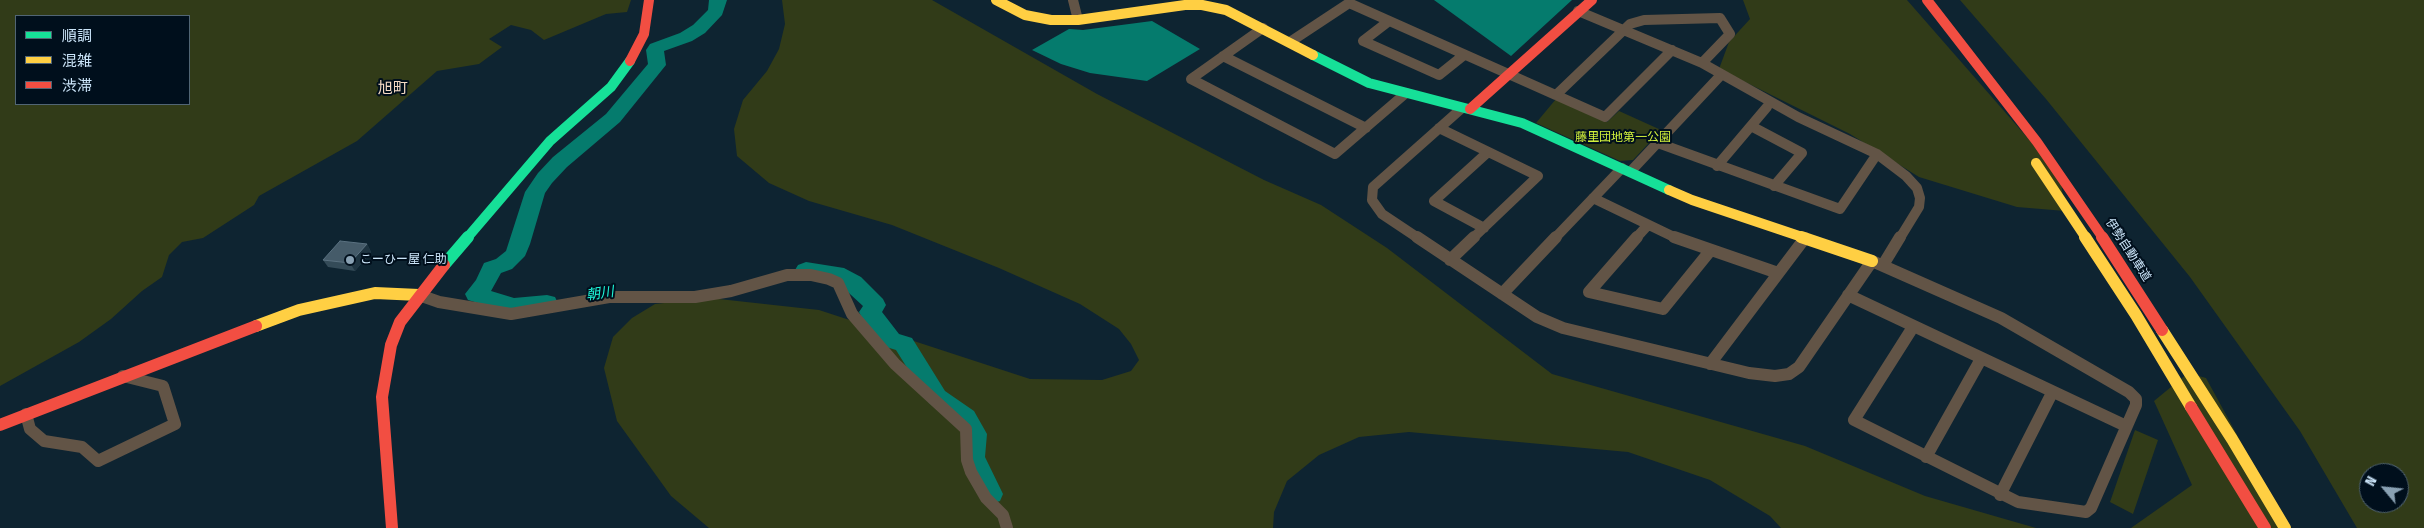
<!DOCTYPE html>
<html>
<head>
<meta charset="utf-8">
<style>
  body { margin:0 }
  #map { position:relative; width:2424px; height:528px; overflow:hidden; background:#0e2431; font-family:"Fira Sans Condensed","Noto Sans JP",sans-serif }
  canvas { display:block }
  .legend { position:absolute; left:15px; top:15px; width:175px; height:90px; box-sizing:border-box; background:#000f1c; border:1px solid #516574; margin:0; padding:6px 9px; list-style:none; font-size:15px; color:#cbe5f9 }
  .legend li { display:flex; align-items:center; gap:10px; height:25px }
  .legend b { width:25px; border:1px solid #516574 }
  .north { position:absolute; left:2359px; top:463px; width:50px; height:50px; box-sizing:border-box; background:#000f1c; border:1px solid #516574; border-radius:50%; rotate:298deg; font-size:14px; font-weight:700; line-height:20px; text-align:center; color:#cbe5f9 }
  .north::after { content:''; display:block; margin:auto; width:18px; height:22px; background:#89a1b3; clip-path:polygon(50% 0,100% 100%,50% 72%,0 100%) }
</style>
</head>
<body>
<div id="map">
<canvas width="2424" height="528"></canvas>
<ul class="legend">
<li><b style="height:6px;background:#16e098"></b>順調</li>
<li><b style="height:6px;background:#ffcf43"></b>混雑</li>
<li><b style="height:6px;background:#f24e42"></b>渋滞</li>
</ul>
<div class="north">N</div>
</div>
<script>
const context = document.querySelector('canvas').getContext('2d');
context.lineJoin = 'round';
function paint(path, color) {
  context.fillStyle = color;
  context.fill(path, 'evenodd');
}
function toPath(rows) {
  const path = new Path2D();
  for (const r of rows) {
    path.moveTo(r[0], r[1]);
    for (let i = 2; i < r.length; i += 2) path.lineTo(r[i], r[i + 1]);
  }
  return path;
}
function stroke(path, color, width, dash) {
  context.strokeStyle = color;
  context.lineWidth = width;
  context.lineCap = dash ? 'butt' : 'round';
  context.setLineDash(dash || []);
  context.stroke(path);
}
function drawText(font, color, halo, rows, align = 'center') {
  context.font = font + ' "Fira Sans Condensed","Noto Sans JP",sans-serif';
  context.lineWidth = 4;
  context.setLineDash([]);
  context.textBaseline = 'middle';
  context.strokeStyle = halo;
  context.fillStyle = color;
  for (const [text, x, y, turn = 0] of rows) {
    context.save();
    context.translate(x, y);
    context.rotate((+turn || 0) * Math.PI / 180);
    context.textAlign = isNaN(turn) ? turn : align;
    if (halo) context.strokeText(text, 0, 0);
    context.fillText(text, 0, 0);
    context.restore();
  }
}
paint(toPath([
  [0,0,631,0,627,12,606,14,544,40,531,30,511,25,489,39,502,47,479,64,437,71,357,141,259,196,254,205,203,238,182,242,169,255,162,277,142,291,111,319,79,342,0,386],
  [16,16,189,16,189,104,16,104],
  [782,0,932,0,1097,94,1264,180,1321,205,1387,248,1552,374,1805,446,1925,496,2036,528,1781,528,1770,516,1710,480,1628,452,1409,432,1359,437,1319,455,1287,481,1274,512,1273,528,709,528,671,496,617,421,604,368,613,337,632,318,655,304,710,298,819,310,1030,379,1102,380,1131,371,1139,360,1131,344,1119,329,1080,304,999,268,892,225,809,201,769,183,737,156,734,129,743,100,767,71,779,49,785,24],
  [1743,0,1907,0,2060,175,2065,211,2017,207,1919,177,1850,134,1719,69,1729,42,1750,19],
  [1960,0,2424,0,2424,528,2357,528,2300,431,2190,277,2046,99],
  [2369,473,2399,473,2399,503,2369,503],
  [1556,99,1607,122,1619,111,1661,130,1633,160,1620,161,1536,123],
  [2188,373,2206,378,2288,528,2131,528,2192,485,2154,401],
  [2135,430,2158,440,2133,514,2110,502]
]), '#313b18');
paint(toPath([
  [1434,0,1572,0,1511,56],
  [1152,21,1200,49,1147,81,1090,73,1061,64,1032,50,1069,29,1083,30]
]), '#057b6d');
paint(toPath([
  [709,0,727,0,722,15,705,33,692,41,664,51,666,65,620,122,567,167,552,183,545,193,530,244,525,256,512,269,501,273,491,291,514,298,547,295,555,297,558,303,555,309,514,314,468,300,465,294,476,280,484,263,496,259,506,251,525,192,538,173,553,157,606,114,648,64,646,50,650,44,680,33,693,25,708,10,709,0],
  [806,262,844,268,861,277,883,299,886,305,882,312,899,334,912,338,945,391,974,411,987,434,985,457,1003,494,1000,501,991,504,982,501,961,457,963,434,958,425,929,403,896,350,883,346,862,318,859,312,863,306,838,283,798,275,795,270,798,265,806,262]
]), '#057b6d');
stroke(toPath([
  [1073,0,1078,20],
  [1578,11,1702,63],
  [1389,21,1363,41,1439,75,1464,55],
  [1263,28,1191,79,1335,154,1406,93],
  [1290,42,1349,3,1605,117,1672,50],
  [1223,56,1366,128],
  [1556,95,1630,24,1644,20,1720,18,1730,34,1702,63,1798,117,1877,154,1906,176,1917,188,1920,198,1919,207,1900,238],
  [1751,126,1802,153,1774,186],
  [1439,128,1538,176,1473,238],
  [1658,143,1840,209,1877,154],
  [1717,166,1767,107],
  [1631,171,1721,75],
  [1593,198,1676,238],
  [1484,228,1434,201,1488,152],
  [1418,238,1382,214,1372,200,1373,187,1462,108],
  [1555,238,1622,168],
  [1636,238,1647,226]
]), '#625446', 10);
stroke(toPath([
  [1417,237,1537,317,1563,328,1749,373,1775,376,1789,374,1799,367,1872,261,2001,318,2129,392,2136,399,2136,405,2091,508,2086,512,2018,502,1854,420,1913,327],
  [1637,237,1589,292,1663,309,1710,251],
  [1674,237,1778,273],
  [1450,260,1474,237],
  [1883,265,1900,237],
  [1502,294,1556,237],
  [419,295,439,302,511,314,609,297,695,297,731,291,787,275,811,275,829,279,838,283,852,314,895,364,966,429,967,460,971,472,986,498,1003,515,1007,528],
  [1848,295,2126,426],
  [1710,364,1805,238],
  [26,414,30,429,44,441,82,447,98,461,175,424,163,386,123,376],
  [1926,457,1981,359],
  [2000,495,2052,393]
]), '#625446', 12);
stroke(toPath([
  [1313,55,1369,83,1522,123,1669,190],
  [467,238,550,141,611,87,630,61]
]), '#16e098', 10);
stroke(toPath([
  [444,265,468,237]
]), '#16e098', 12);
stroke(toPath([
  [996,0,1025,15,1051,20,1078,20,1185,5,1202,5,1226,10,1313,55],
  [2036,163,2086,238],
  [1669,190,1692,200,1805,238]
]), '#ffcf43', 10);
stroke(toPath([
  [1801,237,1872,261],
  [2085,237,2136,315,2191,407],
  [256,326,299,310,375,293,419,295],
  [2162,330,2232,439,2285,528]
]), '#ffcf43', 12);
stroke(toPath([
  [1927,0,2037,142,2103,238],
  [630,61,644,34,649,0],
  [1470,109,1592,0]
]), '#f24e42', 10);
stroke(toPath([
  [2102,237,2162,330],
  [2191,407,2265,528],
  [0,425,256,326],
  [392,528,382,397,391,345,400,322,444,265]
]), '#f24e42', 12);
paint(toPath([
  [367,244,371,252,355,271,328,267,323,260]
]), '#344b58');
paint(toPath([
  [367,244,371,252,355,271,350,263]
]), '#1e3441');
const building = toPath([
  [340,241,367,244,350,263,323,260,340,241]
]);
paint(building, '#455b69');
stroke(building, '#5a7180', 1);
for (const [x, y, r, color] of [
  [350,260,5,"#89a1b3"]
]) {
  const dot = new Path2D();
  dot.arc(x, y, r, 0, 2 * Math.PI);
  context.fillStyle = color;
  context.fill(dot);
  stroke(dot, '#000f1c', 2);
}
drawText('12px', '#d2f13c', '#000f1c', [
  ["藤里団地第一公園",1623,138]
]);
drawText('12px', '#cbe5f9', '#000f1c', [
  ["伊勢自動車道",2128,250,57]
]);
drawText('12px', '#cbe5f9', '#000f1c', [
  ["こーひー屋 仁助",360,260]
], 'left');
drawText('italic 14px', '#1ef8da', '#000f1c', [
  ["朝川",600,294,-8]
]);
drawText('15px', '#f5dbc6', '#000f1c', [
  ["旭町",393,89]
]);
</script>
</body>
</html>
